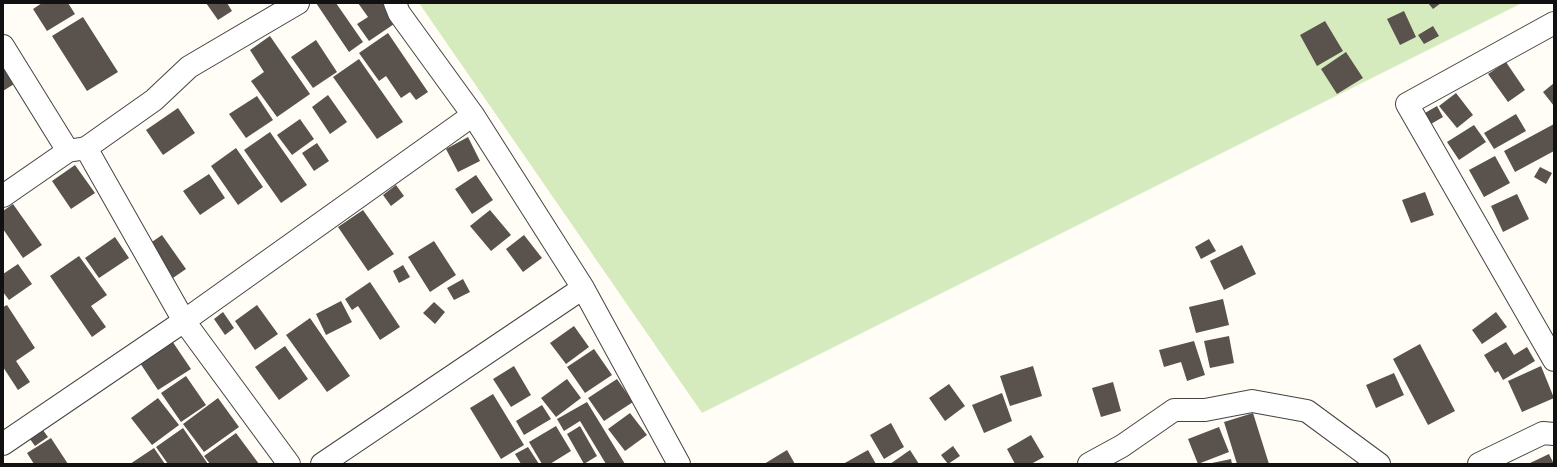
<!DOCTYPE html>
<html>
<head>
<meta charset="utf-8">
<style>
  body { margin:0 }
  #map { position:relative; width:1557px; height:467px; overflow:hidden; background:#fffdf5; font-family:"PT Serif",serif }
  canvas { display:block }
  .frame { position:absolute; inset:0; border:4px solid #111; pointer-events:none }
</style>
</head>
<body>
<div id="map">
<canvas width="1557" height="467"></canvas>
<div class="frame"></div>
</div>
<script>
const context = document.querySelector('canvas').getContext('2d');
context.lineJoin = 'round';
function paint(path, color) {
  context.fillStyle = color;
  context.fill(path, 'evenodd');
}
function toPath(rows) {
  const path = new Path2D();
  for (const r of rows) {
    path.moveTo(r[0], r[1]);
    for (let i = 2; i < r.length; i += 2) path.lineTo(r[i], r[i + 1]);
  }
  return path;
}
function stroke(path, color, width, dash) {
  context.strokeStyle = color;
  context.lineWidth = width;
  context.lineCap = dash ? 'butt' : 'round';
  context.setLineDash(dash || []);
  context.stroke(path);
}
paint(toPath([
  [419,3,1522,3,702,413]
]), '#d5ebbd');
paint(toPath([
  [42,3,68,3,75,14,47,31,33,9],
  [206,3,227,3,232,11,218,20],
  [316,3,336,3,363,42,349,52],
  [358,3,384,3,397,22,369,41,357,24,368,17],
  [1428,3,1441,3,1433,9],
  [1404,11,1416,37,1400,45,1387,19],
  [83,17,118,72,87,91,52,36],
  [1325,21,1343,51,1317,66,1300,35],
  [1433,26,1439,36,1424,44,1418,35],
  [388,33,428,92,416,100,410,92,401,98,386,76,379,81,359,53],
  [270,36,310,94,277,117,251,81,264,72,250,50],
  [316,40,337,72,313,88,291,57],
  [1346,52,1363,78,1337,94,1321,69],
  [359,59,403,122,377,139,333,77],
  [1506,62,1525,90,1508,102,1488,74],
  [3,63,22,79,3,91],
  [1554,83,1554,106,1543,92],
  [1456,93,1473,115,1457,128,1439,106],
  [328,95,347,122,330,134,312,107],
  [257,96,273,120,246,138,229,114],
  [1437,106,1443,117,1431,124,1425,113],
  [178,108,195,133,163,155,146,130],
  [1516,114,1526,131,1494,149,1484,133],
  [300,119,314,139,292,155,277,135],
  [1554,124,1554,151,1515,172,1504,151],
  [1474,125,1486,142,1459,160,1447,142],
  [270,132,307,185,281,203,244,150],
  [468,137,480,161,458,172,446,149],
  [317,143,329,161,314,171,302,153],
  [236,148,263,187,238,205,211,166],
  [1495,156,1510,183,1484,197,1469,170],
  [75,165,95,193,71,209,52,181],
  [1540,167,1552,173,1546,184,1534,177],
  [209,174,225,198,200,215,183,191],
  [476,175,493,200,472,214,455,189],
  [396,185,404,196,391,206,383,195],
  [1425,192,1434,215,1411,223,1402,200],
  [1517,194,1529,219,1503,232,1491,206],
  [13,204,42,245,23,258,3,229,3,211],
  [363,210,394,254,368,271,338,227],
  [490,210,511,235,491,251,470,226],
  [162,235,186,269,170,280,146,246],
  [524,235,542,258,523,272,506,249],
  [115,237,129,258,99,278,85,258],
  [1209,239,1216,251,1201,259,1195,247],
  [434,241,456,275,430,292,408,257],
  [1242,245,1256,274,1224,290,1210,261],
  [79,256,107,295,91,306,106,327,92,337,50,276],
  [18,264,32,284,9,300,3,292,3,274],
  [403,265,410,277,399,283,393,271],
  [463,279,470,292,454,300,447,288],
  [370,282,400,327,380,340,358,306,352,310,345,299],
  [1223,299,1229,325,1196,333,1189,307],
  [341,301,352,322,326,335,316,314],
  [434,302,445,312,435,324,423,313],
  [7,305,35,348,16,361,30,382,18,390,3,367,3,307],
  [257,305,278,334,255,350,235,321],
  [223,312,234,328,225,335,214,319],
  [1496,312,1507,327,1482,344,1472,330],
  [310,318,350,376,327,392,286,335],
  [574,326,589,347,566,364,550,343],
  [168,335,191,369,158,390,136,357],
  [1229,336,1234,363,1210,368,1204,341],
  [1194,341,1205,375,1187,381,1181,362,1164,367,1159,350],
  [1506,342,1514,355,1527,347,1535,361,1503,380,1498,371,1495,373,1484,355],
  [1420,344,1455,411,1428,425,1393,359],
  [285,346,308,379,279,400,255,367],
  [594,349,612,375,585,393,567,367],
  [514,366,531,395,511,407,493,379],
  [1033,366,1042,396,1010,406,1000,376],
  [1541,366,1554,398,1522,412,1508,381],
  [1394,373,1404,395,1376,408,1366,385],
  [186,376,206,405,181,422,161,393],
  [567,379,581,398,556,417,541,398],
  [617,379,633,402,604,421,588,398],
  [1113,382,1121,411,1101,417,1092,388],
  [949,384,965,406,945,421,929,398],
  [1002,393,1012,421,984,433,972,405],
  [493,394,524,445,501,459,470,408],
  [158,398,179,425,152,445,131,418],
  [218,398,239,427,204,452,183,424],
  [587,402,625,464,606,464,580,421,564,431,557,419],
  [542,405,551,419,524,435,516,421],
  [630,413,647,435,625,451,608,429],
  [1253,413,1269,464,1237,464,1224,422],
  [891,423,904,447,884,459,870,435],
  [40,426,48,437,35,446,27,435],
  [556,426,571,451,550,464,542,464,529,442],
  [580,426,597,456,584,464,567,434],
  [1219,427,1229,452,1198,464,1188,439],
  [183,428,208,464,168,464,156,447],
  [236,433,259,464,210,464,204,456],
  [1031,435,1044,457,1031,464,1015,464,1007,449],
  [51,438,68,464,34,464,27,453],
  [953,446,960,456,948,464,941,455],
  [528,447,539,464,521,464,515,454],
  [154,448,165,464,130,464],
  [787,450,795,464,764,464],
  [868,450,876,464,843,464],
  [910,450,919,464,890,464],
  [1549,454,1554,464,1528,464],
  [1231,459,1232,464,1212,464,1212,463]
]), '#5a524d');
const street = toPath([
  [1554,23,1407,104,1554,360],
  [3,46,68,151],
  [473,115,583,288,679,464],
  [86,148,184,321,289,464],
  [3,196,68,151,86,148,154,100,189,67,298,3],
  [3,444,184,321,473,115,399,13,395,3],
  [322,464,583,288],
  [1089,464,1122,446,1174,410,1205,410,1252,401,1307,411,1379,464],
  [1479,464,1543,433,1554,434]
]);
stroke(street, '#444', 24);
stroke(street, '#fff', 22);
</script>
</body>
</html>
